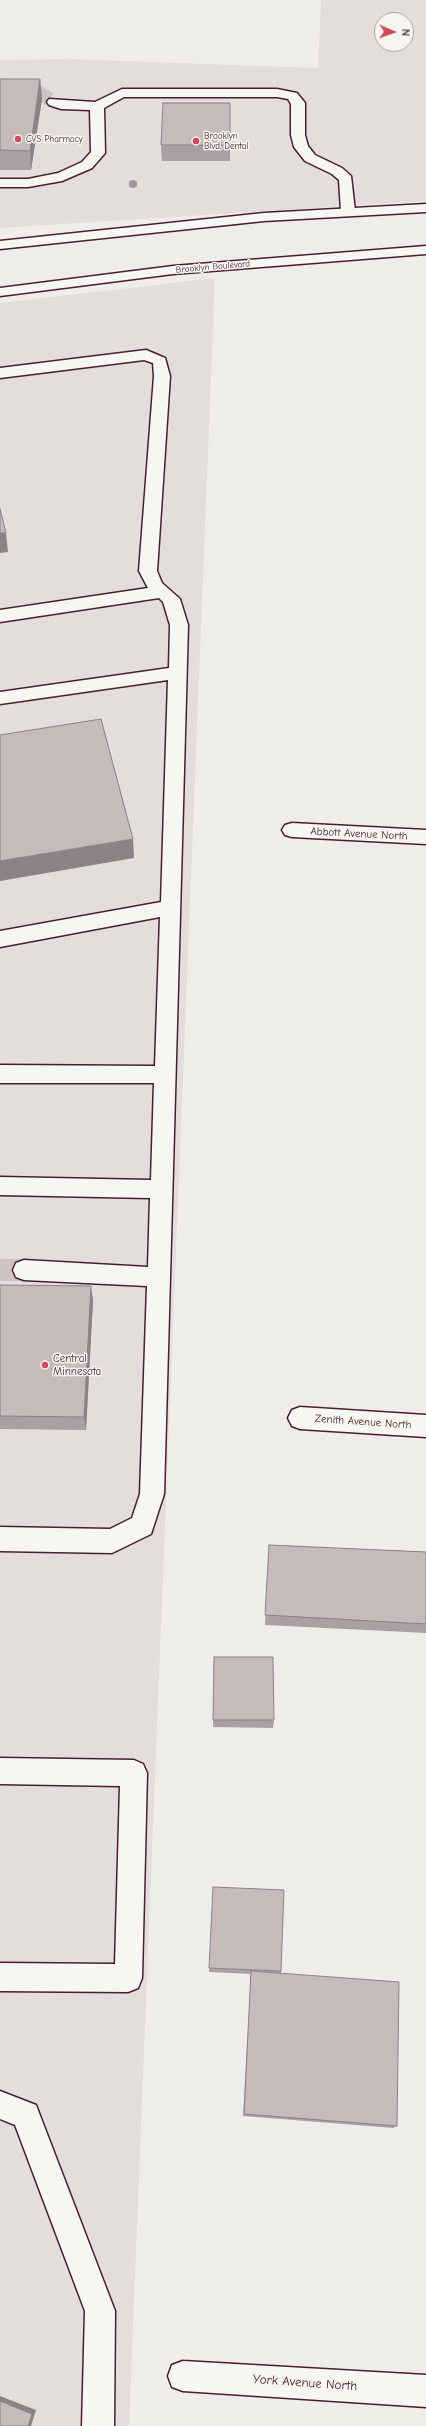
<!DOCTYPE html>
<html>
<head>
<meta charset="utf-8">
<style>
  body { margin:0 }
  #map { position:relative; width:426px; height:2426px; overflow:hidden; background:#efedea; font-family:"Comic Neue",sans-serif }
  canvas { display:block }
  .north { position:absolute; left:374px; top:12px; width:40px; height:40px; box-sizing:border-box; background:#f6f6f2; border:1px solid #b1a0a2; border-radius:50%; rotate:92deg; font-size:11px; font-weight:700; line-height:16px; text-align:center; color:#4a1f2b }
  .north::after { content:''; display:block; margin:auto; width:14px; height:18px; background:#d1495b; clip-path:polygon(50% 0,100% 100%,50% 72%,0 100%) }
</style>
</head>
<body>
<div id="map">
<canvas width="426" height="2426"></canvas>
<div class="north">N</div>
</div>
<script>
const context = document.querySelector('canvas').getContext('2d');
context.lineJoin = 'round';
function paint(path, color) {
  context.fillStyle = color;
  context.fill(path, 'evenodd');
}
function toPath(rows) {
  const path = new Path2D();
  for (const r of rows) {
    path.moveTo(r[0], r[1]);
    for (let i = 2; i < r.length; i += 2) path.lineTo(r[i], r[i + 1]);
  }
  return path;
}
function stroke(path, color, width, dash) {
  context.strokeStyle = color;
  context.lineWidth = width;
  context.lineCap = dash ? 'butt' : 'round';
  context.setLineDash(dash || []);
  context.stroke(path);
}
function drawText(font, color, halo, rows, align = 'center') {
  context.font = font + ' "Comic Neue",sans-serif';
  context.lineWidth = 3;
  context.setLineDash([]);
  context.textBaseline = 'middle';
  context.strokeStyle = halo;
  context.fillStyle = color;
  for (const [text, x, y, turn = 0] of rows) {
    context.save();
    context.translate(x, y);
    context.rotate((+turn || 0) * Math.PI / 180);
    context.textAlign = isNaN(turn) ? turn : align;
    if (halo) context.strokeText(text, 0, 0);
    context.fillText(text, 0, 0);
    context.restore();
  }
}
paint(toPath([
  [321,0,426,0,426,201,0,228,0,60,70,59,318,68],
  [382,20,406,20,406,44,382,44],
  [215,278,129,2426,0,2426,0,303]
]), '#e3dedc');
stroke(toPath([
  [38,92,54,102]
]), '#cec4c4', 14, [14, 7]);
stroke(toPath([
  [0,1270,24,1270]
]), '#cec4c4', 22, [22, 11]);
const minor = toPath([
  [122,89,277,89,297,93,305,103,305,135,308,146,315,155,342,168,351,176,355,211,353,214,343,214,341,211,339,180,332,174,305,161,294,147,291,135,291,104,288,99,277,97,124,97,104,108,105,153,92,168,62,181,28,187,0,187,0,179,28,179,58,173,82,162,91,152,90,110,61,109,49,105,47,102,49,99,95,102,122,89],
  [146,350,165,358,170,376,157,571,162,583,180,599,188,625,164,1494,151,1534,112,1553,0,1551,0,1527,110,1529,132,1518,140,1494,147,1286,24,1280,16,1277,13,1270,16,1263,24,1260,148,1267,150,1198,0,1195,0,1177,151,1180,154,1083,0,1083,0,1065,155,1066,160,917,0,947,0,931,161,902,168,680,0,704,0,692,169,668,170,625,163,602,159,598,0,622,0,610,148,588,139,571,154,376,153,363,144,360,0,378,0,368,146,350],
  [292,823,426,830,426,844,292,837,285,835,282,830,285,825,292,823],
  [300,1407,426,1415,426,1437,300,1429,292,1426,288,1418,292,1410,300,1407],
  [0,1758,134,1760,143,1764,147,1773,142,1978,138,1988,128,1992,0,1991,0,1963,115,1964,120,1786,0,1784,0,1758],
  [0,2091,36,2105,115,2311,114,2426,82,2426,85,2311,15,2125,0,2119,0,2091],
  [183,2361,426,2375,426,2407,183,2391,172,2387,168,2376,172,2365,183,2361]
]);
const major = toPath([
  [426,204,426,212,264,221,0,249,0,241,264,213,426,204],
  [426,246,426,254,173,274,0,296,0,288,173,266,426,246]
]);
stroke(minor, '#4a1f2b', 3);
stroke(major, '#4a1f2b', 3);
paint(minor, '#f6f6f2');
paint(major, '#f6f6f2');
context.fillStyle = '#a89498';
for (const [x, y] of [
  [133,184]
]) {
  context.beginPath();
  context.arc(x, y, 4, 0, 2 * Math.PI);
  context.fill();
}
paint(toPath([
  [0,79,40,79,42,99,31,170,0,170],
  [230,103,230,161,162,161,161,145],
  [0,1285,93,1300,86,1430,0,1429],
  [269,1545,426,1552,426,1633,265,1625],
  [214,1657,274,1720,273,1728,213,1727],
  [209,1968,281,1971,281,1974,397,2126,393,2128,243,2116,251,1974,209,1972]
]), '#aaa0a1');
paint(toPath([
  [40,79,42,99,31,170,30,151],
  [0,533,6,533,8,552,0,553],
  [133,839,134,858,0,881,0,861],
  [91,1286,93,1300,86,1430,84,1417],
  [0,2396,36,2410,31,2426,28,2426,0,2401]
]), '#8b8283');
const building = toPath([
  [0,79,40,79,30,151,0,150,0,79],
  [163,103,230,103,230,145,161,145,163,103],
  [0,509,6,533,0,533,0,509],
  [101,719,133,839,0,861,0,735,101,719],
  [0,1285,91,1286,84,1417,0,1416,0,1285],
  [269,1545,426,1552,426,1624,265,1615,269,1545],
  [214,1657,273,1657,274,1720,213,1720,214,1657],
  [213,1887,284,1890,281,1971,209,1968,213,1887],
  [251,1971,399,1982,397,2126,244,2114,251,1971],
  [0,2401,32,2414,28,2426,0,2426,0,2401]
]);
paint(building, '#c6babb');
stroke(building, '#8b8283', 1);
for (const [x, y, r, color] of [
  [18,139,4,"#d1495b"],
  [196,141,4,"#d1495b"],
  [45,1365,4,"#d1495b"]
]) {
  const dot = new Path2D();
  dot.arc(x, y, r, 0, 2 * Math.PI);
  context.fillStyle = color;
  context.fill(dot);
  stroke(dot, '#f6f6f2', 1.5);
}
drawText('9px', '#4a1f2b', '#f6f6f2', [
  ["Brooklyn",204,136],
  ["Blvd. Dental",204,146],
  ["CVS Pharmacy",26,139]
], 'left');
drawText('9px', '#4a1f2b', '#f6f6f2', [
  ["Brooklyn Boulevard",213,267,-5]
]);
drawText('11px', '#4a1f2b', '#f6f6f2', [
  ["Abbott Avenue North",359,834,3],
  ["Zenith Avenue North",363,1422,4]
]);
drawText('11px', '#4a1f2b', '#f6f6f2', [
  ["Central",53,1359],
  ["Minnesota",53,1372]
], 'left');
drawText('13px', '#4a1f2b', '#f6f6f2', [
  ["York Avenue North",305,2383,4]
]);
</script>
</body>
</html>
